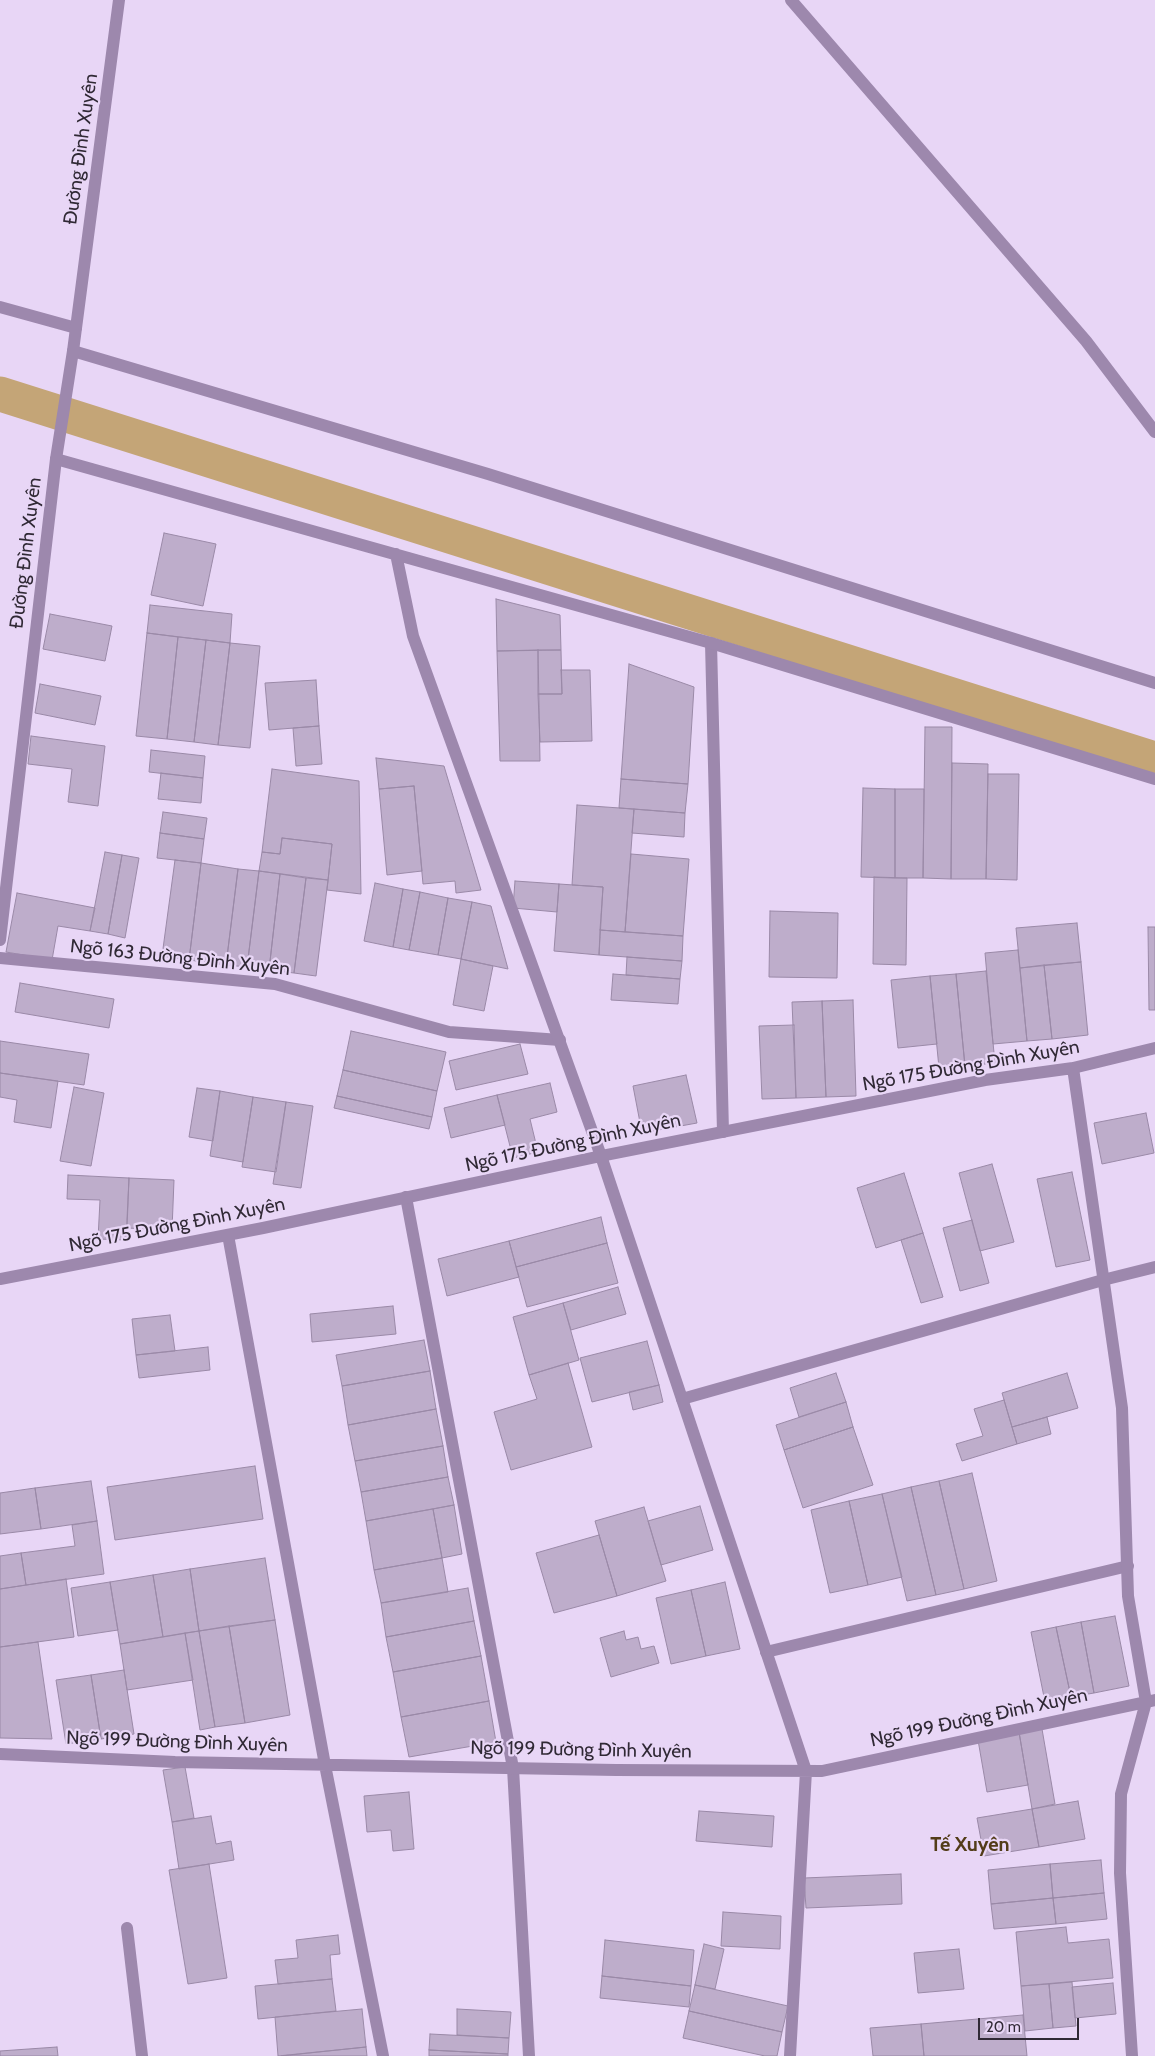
<!DOCTYPE html>
<html>
<head>
<meta charset="utf-8">
<style>
  body { margin:0 }
  #map { position:relative; width:1155px; height:2056px; overflow:hidden; background:#e8d6f6; font-family:Cabin,sans-serif }
  canvas { display:block }
  .scale { position:absolute; left:978px; top:2018px; width:101px; height:22px; box-sizing:border-box; border:2px solid #302935; border-top:0; padding-left:6px; font-size:15px; line-height:18px; white-space:nowrap; color:#302935; -webkit-text-stroke:4px #e8d6f6; paint-order:stroke }
</style>
</head>
<body>
<div id="map">
<canvas width="1155" height="2056"></canvas>
<div class="scale">20 m</div>
</div>
<script>
const context = document.querySelector('canvas').getContext('2d');
context.lineJoin = 'round';
function toPath(rows) {
  const path = new Path2D();
  for (const r of rows) {
    path.moveTo(r[0], r[1]);
    for (let i = 2; i < r.length; i += 2) path.lineTo(r[i], r[i + 1]);
  }
  return path;
}
function stroke(path, color, width, dash) {
  context.strokeStyle = color;
  context.lineWidth = width;
  context.lineCap = dash ? 'butt' : 'round';
  context.setLineDash(dash || []);
  context.stroke(path);
}
function paint(path, color) {
  context.fillStyle = color;
  context.fill(path, 'evenodd');
}
function drawText(font, color, halo, rows, align = 'center') {
  context.font = font + ' Cabin,sans-serif';
  context.lineWidth = 4.5;
  context.setLineDash([]);
  context.textBaseline = 'middle';
  context.strokeStyle = halo;
  context.fillStyle = color;
  for (const [text, x, y, turn = 0] of rows) {
    context.save();
    context.translate(x, y);
    context.rotate((+turn || 0) * Math.PI / 180);
    context.textAlign = isNaN(turn) ? turn : align;
    if (halo) context.strokeText(text, 0, 0);
    context.fillText(text, 0, 0);
    context.restore();
  }
}
stroke(toPath([
  [0,394,1155,759]
]), '#c4a577', 35);
const building = toPath([
  [164,533,216,544,203,606,151,595,164,533],
  [496,599,560,615,561,650,497,651,496,599],
  [150,605,232,614,230,643,147,633,150,605],
  [50,614,112,626,105,661,43,649,50,614],
  [147,633,178,637,167,739,136,736,147,633],
  [178,637,206,640,194,742,167,739,178,637],
  [206,640,230,643,218,745,194,742,206,640],
  [230,643,260,646,250,748,218,745,230,643],
  [538,650,561,650,562,694,538,694,538,650],
  [538,650,540,761,500,761,497,651,538,650],
  [629,664,694,687,688,784,621,779,629,664],
  [561,670,590,670,592,741,540,742,538,694,562,694,561,670],
  [316,680,319,726,269,730,265,683,316,680],
  [40,684,101,696,95,725,35,713,40,684],
  [319,726,322,764,296,766,293,728,319,726],
  [925,727,952,727,951,879,923,878,925,727],
  [31,736,105,746,98,806,68,802,72,769,28,764,31,736],
  [151,750,205,756,203,778,149,772,151,750],
  [376,758,444,766,481,890,456,893,455,881,423,884,414,786,379,789,376,758],
  [952,763,988,764,986,879,951,879,952,763],
  [272,769,359,781,361,894,327,890,332,844,282,838,280,854,262,852,272,769],
  [161,773,203,778,201,803,158,799,161,773],
  [988,774,1019,774,1017,880,986,879,988,774],
  [621,779,688,784,685,813,619,808,621,779],
  [414,786,422,871,387,875,379,789,414,786],
  [863,788,895,789,895,878,861,877,863,788],
  [895,789,924,789,923,878,895,878,895,789],
  [577,805,634,809,625,932,600,930,603,887,572,885,577,805],
  [634,809,685,813,684,837,632,833,634,809],
  [163,812,207,818,204,839,160,833,163,812],
  [160,833,204,839,201,863,157,858,160,833],
  [282,838,332,844,328,880,259,871,262,852,280,854,282,838],
  [105,852,122,855,108,934,90,931,105,852],
  [631,854,689,859,683,936,625,932,631,854],
  [122,855,139,858,125,938,108,934,122,855],
  [175,860,201,863,189,960,162,956,175,860],
  [201,863,238,869,226,965,189,960,201,863],
  [238,869,259,871,247,967,226,965,238,869],
  [259,871,280,874,269,970,247,967,259,871],
  [280,874,306,878,294,973,269,970,280,874],
  [874,877,907,878,906,965,873,964,874,877],
  [306,878,328,880,316,976,294,973,306,878],
  [515,881,559,884,557,912,513,908,515,881],
  [375,883,403,889,393,947,364,941,375,883],
  [559,884,603,887,599,955,554,951,559,884],
  [403,889,420,892,409,950,393,947,403,889],
  [420,892,448,898,438,955,409,950,420,892],
  [17,893,95,908,90,931,58,926,52,960,6,952,17,893],
  [448,898,472,902,461,959,438,955,448,898],
  [472,902,491,906,508,969,461,959,472,902],
  [770,911,838,913,837,978,769,977,770,911],
  [1077,923,1081,962,1020,968,1016,928,1077,923],
  [1148,927,1155,927,1155,1010,1149,1010,1148,927],
  [600,930,683,936,682,961,599,955,600,930],
  [1018,950,1027,1041,993,1044,985,953,1018,950],
  [627,957,682,961,680,979,626,975,627,957],
  [461,959,493,966,484,1011,453,1005,461,959],
  [1081,962,1088,1035,1052,1039,1044,965,1081,962],
  [1044,965,1052,1039,1027,1041,1020,968,1044,965],
  [986,971,995,1063,965,1066,956,974,986,971],
  [613,974,680,979,678,1004,611,1000,613,974],
  [956,974,965,1066,939,1068,930,976,956,974],
  [930,976,937,1044,898,1048,891,980,930,976],
  [20,983,114,999,109,1028,15,1012,20,983],
  [853,1000,856,1096,826,1097,822,1001,853,1000],
  [822,1001,826,1097,796,1098,792,1002,822,1001],
  [794,1025,796,1098,762,1099,759,1026,794,1025],
  [351,1031,446,1052,437,1091,343,1070,351,1031],
  [0,1041,89,1054,84,1085,0,1073,0,1041],
  [520,1044,528,1074,456,1090,449,1061,520,1044],
  [343,1070,437,1091,432,1117,337,1096,343,1070],
  [0,1073,58,1081,51,1128,14,1122,17,1100,0,1097,0,1073],
  [686,1075,697,1123,642,1133,633,1086,686,1075],
  [550,1083,557,1112,530,1119,538,1152,513,1158,497,1095,550,1083],
  [74,1087,104,1093,91,1166,60,1161,74,1087],
  [197,1088,220,1091,213,1141,189,1137,197,1088],
  [220,1091,253,1097,243,1162,210,1156,220,1091],
  [497,1095,505,1125,451,1138,444,1108,497,1095],
  [337,1096,432,1117,429,1129,334,1108,337,1096],
  [253,1097,286,1102,276,1172,242,1167,253,1097],
  [286,1102,313,1106,301,1188,273,1184,286,1102],
  [1146,1113,1154,1153,1102,1164,1094,1123,1146,1113],
  [992,1164,1014,1242,980,1251,959,1173,992,1164],
  [1072,1172,1090,1260,1056,1267,1037,1179,1072,1172],
  [904,1173,923,1233,876,1248,857,1188,904,1173],
  [68,1175,129,1178,126,1240,98,1239,100,1200,67,1199,68,1175],
  [129,1178,174,1180,172,1230,127,1228,129,1178],
  [601,1217,607,1243,516,1267,509,1241,601,1217],
  [972,1220,989,1283,960,1291,943,1228,972,1220],
  [923,1233,943,1297,921,1303,901,1240,923,1233],
  [509,1241,519,1277,447,1296,438,1259,509,1241],
  [607,1243,618,1283,527,1307,516,1267,607,1243],
  [618,1287,626,1314,571,1330,563,1303,618,1287],
  [563,1303,579,1360,529,1375,513,1317,563,1303],
  [393,1306,396,1334,312,1342,310,1314,393,1306],
  [170,1315,175,1351,136,1355,132,1319,170,1315],
  [424,1340,430,1371,342,1386,336,1355,424,1340],
  [647,1341,659,1385,592,1402,580,1358,647,1341],
  [208,1347,210,1370,139,1378,136,1355,208,1347],
  [568,1363,592,1447,511,1470,494,1412,537,1399,529,1375,568,1363],
  [430,1371,436,1409,348,1425,342,1386,430,1371],
  [836,1373,846,1402,799,1417,790,1388,836,1373],
  [1067,1373,1078,1408,1012,1427,1002,1393,1067,1373],
  [659,1385,663,1402,633,1410,629,1392,659,1385],
  [1004,1400,1017,1444,962,1461,956,1444,983,1436,974,1409,1004,1400],
  [846,1402,853,1427,784,1450,776,1425,846,1402],
  [436,1409,443,1446,355,1461,348,1425,436,1409],
  [1047,1417,1051,1434,1017,1444,1012,1427,1047,1417],
  [853,1427,873,1485,803,1508,784,1450,853,1427],
  [443,1446,448,1477,361,1492,355,1461,443,1446],
  [255,1466,263,1519,115,1540,107,1487,255,1466],
  [972,1473,997,1581,964,1589,939,1481,972,1473],
  [448,1477,454,1505,366,1521,361,1492,448,1477],
  [91,1481,97,1521,41,1529,35,1488,91,1481],
  [939,1481,964,1589,936,1595,911,1487,939,1481],
  [911,1487,936,1595,907,1601,882,1494,911,1487],
  [35,1488,41,1529,0,1534,0,1493,35,1488],
  [882,1494,902,1577,868,1585,849,1501,882,1494],
  [849,1501,868,1585,830,1593,811,1510,849,1501],
  [454,1505,462,1554,442,1558,433,1509,454,1505],
  [700,1506,713,1550,661,1565,648,1521,700,1506],
  [644,1507,666,1581,617,1596,595,1521,644,1507],
  [433,1509,442,1558,374,1570,366,1521,433,1509],
  [97,1521,104,1574,26,1585,21,1553,75,1546,72,1525,97,1521],
  [599,1535,617,1596,554,1613,536,1553,599,1535],
  [21,1553,26,1585,0,1589,0,1556,21,1553],
  [265,1558,275,1620,199,1631,190,1569,265,1558],
  [442,1558,448,1592,381,1603,374,1570,442,1558],
  [190,1569,199,1631,163,1637,153,1575,190,1569],
  [153,1575,163,1637,120,1644,110,1582,153,1575],
  [66,1579,74,1637,0,1647,0,1589,66,1579],
  [110,1582,118,1630,78,1636,71,1588,110,1582],
  [725,1582,740,1649,706,1656,691,1590,725,1582],
  [468,1588,474,1621,386,1637,381,1603,468,1588],
  [691,1590,706,1656,671,1664,656,1598,691,1590],
  [1115,1616,1129,1686,1094,1693,1081,1622,1115,1616],
  [275,1620,290,1715,245,1723,229,1626,275,1620],
  [474,1621,481,1656,393,1672,386,1637,474,1621],
  [1081,1622,1094,1693,1071,1697,1056,1627,1081,1622],
  [229,1626,245,1723,215,1727,199,1631,229,1626],
  [1056,1627,1071,1697,1045,1702,1031,1632,1056,1627],
  [199,1631,215,1727,200,1730,185,1633,199,1631],
  [624,1631,626,1640,638,1637,641,1649,654,1646,659,1663,611,1677,600,1638,624,1631],
  [185,1633,193,1680,127,1690,120,1644,185,1633],
  [38,1642,52,1739,0,1738,0,1647,38,1642],
  [481,1656,489,1701,401,1717,393,1672,481,1656],
  [124,1670,134,1734,101,1739,91,1675,124,1670],
  [91,1675,101,1739,66,1744,56,1680,91,1675],
  [489,1701,496,1742,409,1757,401,1717,489,1701],
  [1042,1729,1055,1804,1032,1809,1019,1732,1042,1729],
  [1019,1732,1028,1785,987,1792,978,1740,1019,1732],
  [185,1767,194,1818,172,1822,163,1770,185,1767],
  [409,1792,414,1849,393,1851,391,1830,367,1832,364,1796,409,1792],
  [1078,1801,1085,1839,1039,1847,1032,1809,1078,1801],
  [1032,1809,1039,1847,984,1856,977,1818,1032,1809],
  [699,1811,774,1816,772,1847,696,1841,699,1811],
  [211,1816,216,1844,231,1841,234,1860,179,1869,172,1822,211,1816],
  [1101,1860,1104,1893,1053,1898,1050,1864,1101,1860],
  [209,1864,227,1978,188,1984,169,1870,209,1864],
  [1050,1864,1053,1898,991,1904,988,1870,1050,1864],
  [901,1874,902,1904,806,1908,804,1878,901,1874],
  [1104,1893,1107,1919,1056,1924,1053,1898,1104,1893],
  [1053,1898,1056,1924,994,1929,991,1904,1053,1898],
  [723,1912,781,1916,780,1949,721,1946,723,1912],
  [1066,1927,1068,1943,1109,1939,1113,1978,1021,1986,1016,1932,1066,1927],
  [338,1935,340,1954,330,1955,332,1979,278,1984,275,1960,298,1958,296,1940,338,1935],
  [605,1940,694,1950,691,1986,602,1976,605,1940],
  [704,1944,724,1949,715,1989,695,1985,704,1944],
  [959,1949,964,1989,918,1993,914,1953,959,1949],
  [602,1976,691,1986,689,2007,600,1998,602,1976],
  [332,1979,336,2011,258,2019,255,1986,332,1979],
  [1072,1982,1076,2026,1053,2028,1049,1984,1072,1982],
  [1113,1983,1116,2014,1075,2018,1072,1987,1113,1983],
  [1049,1984,1053,2028,1025,2031,1021,1986,1049,1984],
  [695,1985,788,2006,782,2032,689,2011,695,1985],
  [362,2009,366,2047,278,2056,275,2017,362,2009],
  [457,2009,511,2012,509,2038,457,2035,457,2009],
  [689,2011,782,2032,777,2056,765,2056,683,2038,689,2011],
  [1023,2015,1027,2056,924,2056,921,2024,1023,2015],
  [921,2024,924,2056,873,2056,870,2028,921,2024],
  [430,2034,509,2038,508,2054,429,2050,430,2034],
  [57,2047,58,2056,0,2056,0,2051,57,2047],
  [366,2047,367,2056,281,2056,366,2047],
  [429,2050,508,2054,508,2056,429,2056,429,2050]
]);
paint(building, '#beadcb');
stroke(building, '#9a89a7', 1);
stroke(toPath([
  [791,0,1086,341,1155,432],
  [0,307,76,328],
  [73,351,488,474,1155,683],
  [711,643,723,1132],
  [0,958,275,984,449,1032,560,1040],
  [406,1197,513,1768,529,2056],
  [682,1399,1103,1280,1155,1267],
  [766,1652,1128,1566],
  [127,1928,142,2056]
]), '#9d88ad', 12);
stroke(toPath([
  [56,459,711,643,1155,779],
  [396,554,413,636,601,1156,806,1771,790,2056],
  [1073,1068,1122,1408,1128,1596,1146,1702,1121,1794,1120,1873,1132,2056],
  [228,1235,325,1765,383,2056],
  [0,1279,263,1228,601,1156,985,1080,1073,1068,1155,1048],
  [0,1754,175,1762,616,1770,822,1771,1155,1700]
]), '#9d88ad', 12);
stroke(toPath([
  [0,940,56,459,73,351,119,0]
]), '#9d88ad', 12);
drawText('19px', '#302935', '#e8d6f6', [
  ["Đường Đình Xuyên",81,149,-82],
  ["Đường Đình Xuyên",26,553,-83],
  ["Ngõ 163 Đường Đình Xuyên",180,958,6],
  ["Ngõ 175 Đường Đình Xuyên",971,1066,-10],
  ["Ngõ 175 Đường Đình Xuyên",573,1143,-12],
  ["Ngõ 175 Đường Đình Xuyên",177,1225,-11],
  ["Ngõ 199 Đường Đình Xuyên",979,1718,-12],
  ["Ngõ 199 Đường Đình Xuyên",177,1742,2],
  ["Ngõ 199 Đường Đình Xuyên",581,1750,1]
]);
drawText('bold 20px', '#523c18', '#e8d6f6', [
  ["Tế Xuyên",970,1845]
]);
</script>
</body>
</html>
